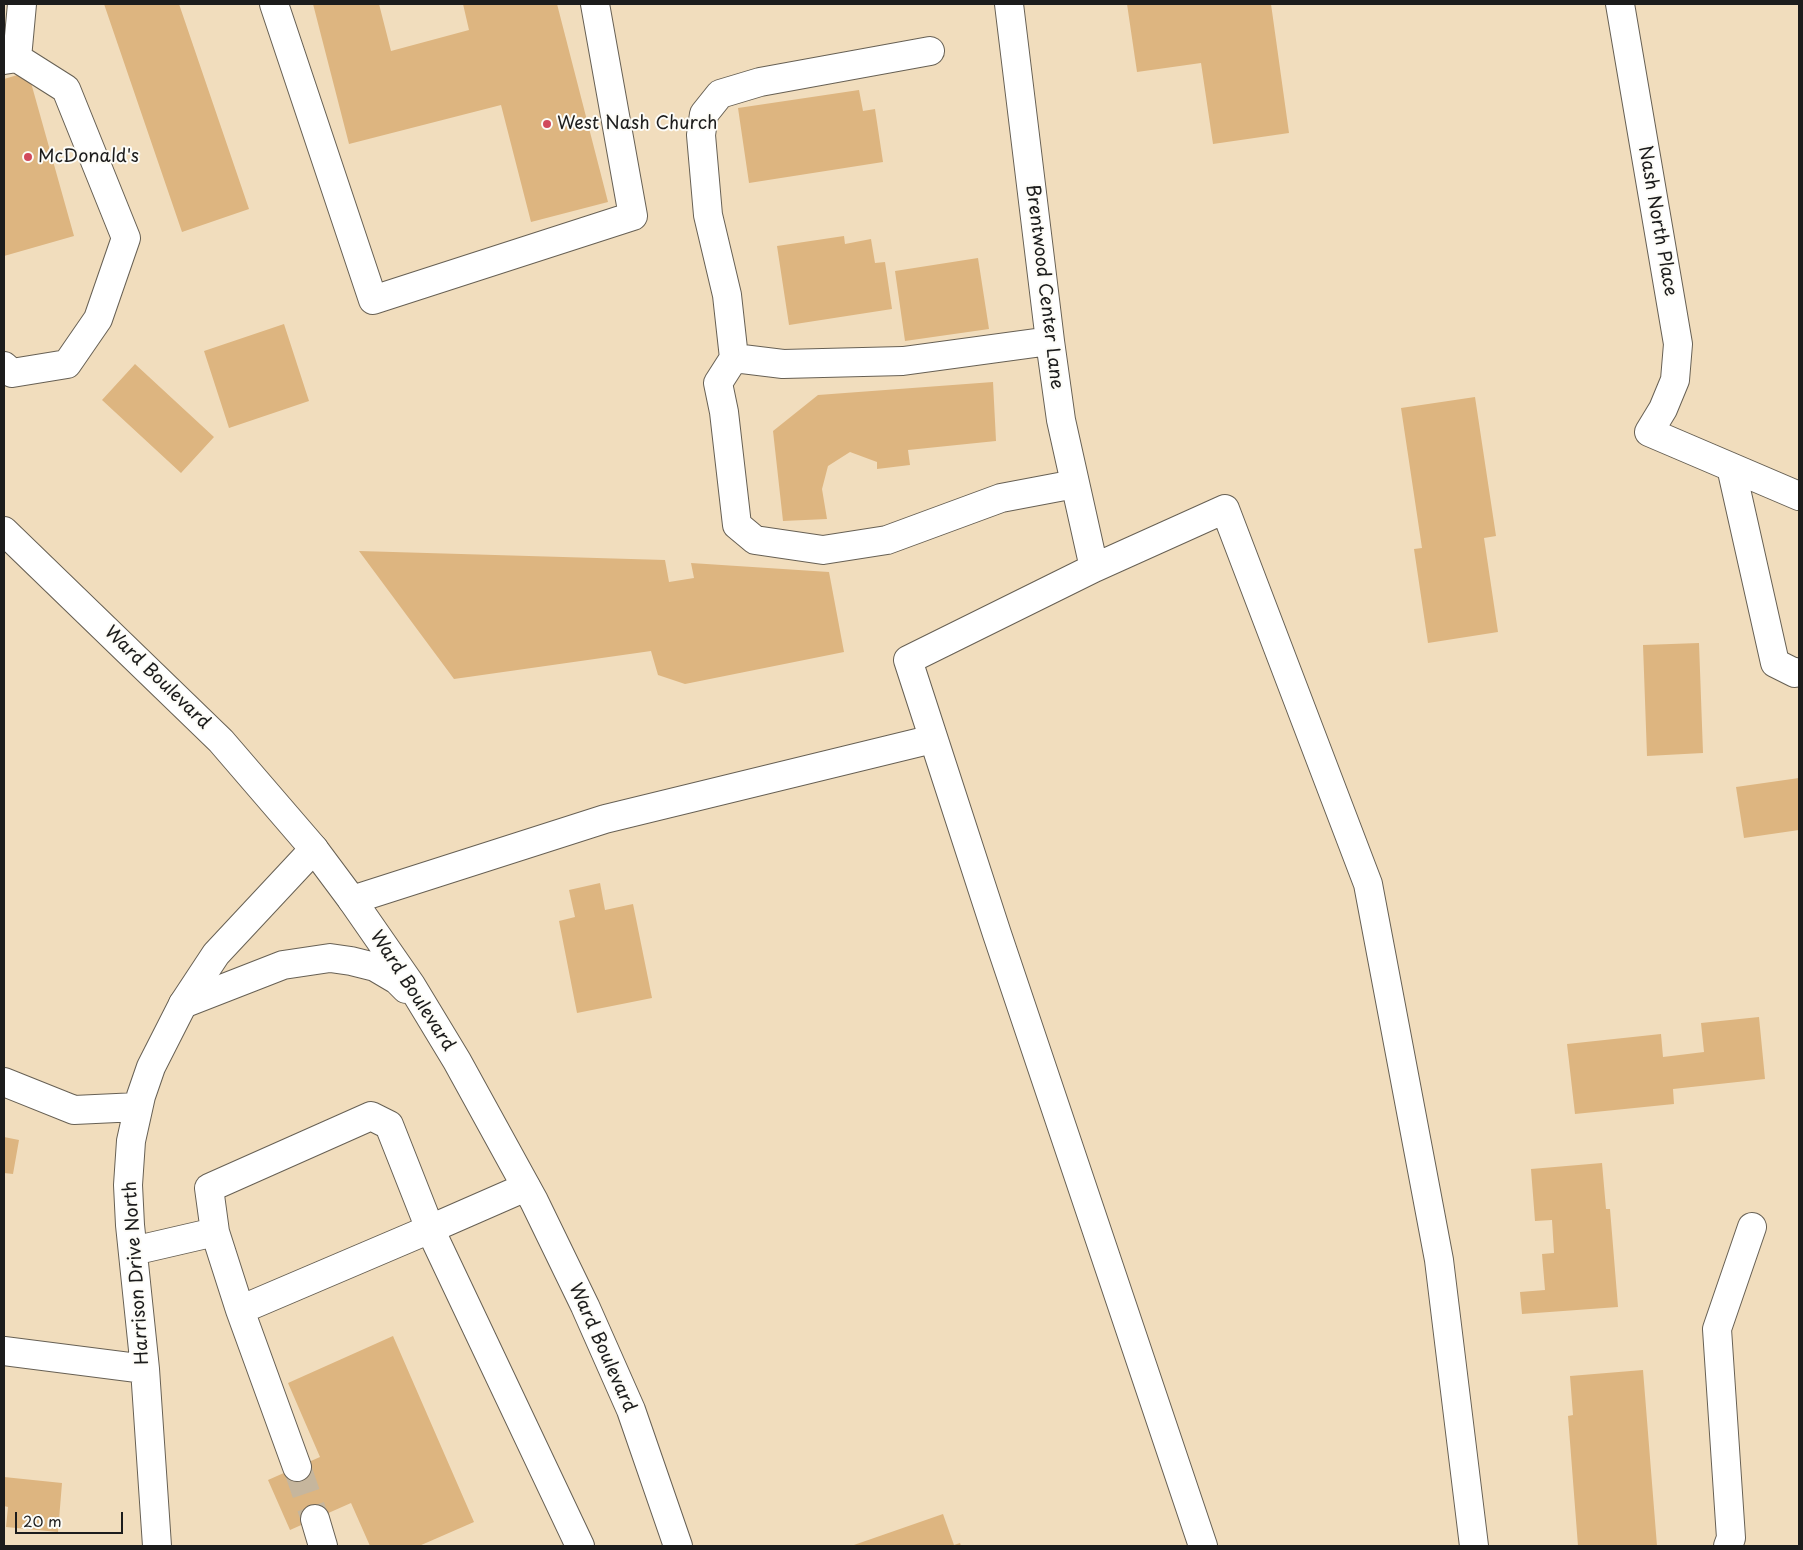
<!DOCTYPE html>
<html>
<head>
<meta charset="utf-8">
<style>
  body { margin:0 }
  #map { position:relative; width:1803px; height:1550px; overflow:hidden; background:#f1ddbd; font-family:"Playpen Sans",sans-serif }
  canvas { display:block }
  .frame { position:absolute; inset:0; border:5px solid #1c1c1c; pointer-events:none }
  .scale { position:absolute; left:15px; top:1512px; width:108px; height:22px; box-sizing:border-box; border:2px solid #1c1c1c; border-top:0; padding-left:6px; font-size:15px; line-height:18px; white-space:nowrap; color:#1c1c1c; -webkit-text-stroke:4px #fdfcf7; paint-order:stroke }
</style>
</head>
<body>
<div id="map">
<canvas width="1803" height="1550"></canvas>
<div class="frame"></div>
<div class="scale">20 m</div>
</div>
<script>
const context = document.querySelector('canvas').getContext('2d');
context.lineJoin = 'round';
function paint(path, color) {
  context.fillStyle = color;
  context.fill(path, 'evenodd');
}
function toPath(rows) {
  const path = new Path2D();
  for (const r of rows) {
    path.moveTo(r[0], r[1]);
    for (let i = 2; i < r.length; i += 2) path.lineTo(r[i], r[i + 1]);
  }
  return path;
}
function stroke(path, color, width, dash) {
  context.strokeStyle = color;
  context.lineWidth = width;
  context.lineCap = dash ? 'butt' : 'round';
  context.setLineDash(dash || []);
  context.stroke(path);
}
function drawText(font, color, halo, rows, align = 'center') {
  context.font = font + ' "Playpen Sans",sans-serif';
  context.lineWidth = 4;
  context.setLineDash([]);
  context.textBaseline = 'middle';
  context.strokeStyle = halo;
  context.fillStyle = color;
  for (const [text, x, y, turn = 0] of rows) {
    context.save();
    context.translate(x, y);
    context.rotate((+turn || 0) * Math.PI / 180);
    context.textAlign = isNaN(turn) ? turn : align;
    if (halo) context.strokeText(text, 0, 0);
    context.fillText(text, 0, 0);
    context.restore();
  }
}
paint(toPath([
  [104,4,179,4,249,209,182,232],
  [313,4,379,4,391,51,469,30,463,4,557,4,608,202,531,222,501,105,349,144],
  [1127,4,1271,4,1289,133,1213,144,1201,63,1137,72],
  [28,72,74,236,4,256,4,79],
  [859,90,863,111,875,109,883,162,749,183,738,108],
  [844,236,845,244,871,239,875,263,885,262,892,309,789,325,777,246],
  [978,258,989,329,905,341,895,271],
  [284,324,309,401,229,428,204,351],
  [135,364,214,437,181,473,102,400],
  [993,382,996,441,908,450,910,465,877,469,877,462,850,452,828,466,822,489,827,519,783,521,773,431,818,395],
  [1475,397,1496,536,1484,538,1498,632,1428,643,1414,549,1422,548,1401,408],
  [359,551,665,560,669,582,694,578,691,563,829,572,844,652,685,684,658,675,651,651,454,679],
  [1699,643,1703,753,1647,756,1643,645],
  [1799,778,1799,830,1744,838,1736,787],
  [600,883,605,910,633,904,652,998,577,1013,559,921,575,917,569,890],
  [1759,1017,1765,1079,1673,1089,1674,1104,1575,1114,1567,1044,1661,1034,1663,1057,1704,1052,1701,1023],
  [4,1137,19,1140,13,1174,4,1173],
  [1602,1163,1606,1209,1610,1209,1618,1307,1522,1314,1520,1292,1545,1290,1542,1254,1554,1253,1552,1220,1535,1221,1531,1169],
  [393,1336,474,1522,419,1546,370,1546,351,1503,290,1530,268,1480,320,1457,288,1383],
  [1643,1370,1657,1546,1578,1546,1568,1416,1573,1415,1570,1376],
  [4,1477,62,1483,58,1532,6,1527,8,1507,4,1506],
  [943,1514,954,1545,960,1543,961,1546,851,1546]
]), '#ddb580');
stroke(toPath([
  [297,1467,315,1519]
]), '#c6b69d', 28, [28, 14]);
const minor = toPath([
  [274,4,373,300,633,216,595,4],
  [1009,4,1050,341,1061,420,1094,568],
  [1620,4,1678,344,1675,380,1663,409,1649,432,1799,496],
  [930,51,760,82,720,94,704,114,701,135,708,215,727,295,734,358,783,364,903,361,1050,341],
  [17,58,22,4],
  [4,60,17,58,66,89,126,238,98,319,67,364,12,373,4,366],
  [734,358,718,383,724,412,737,525,755,540,823,550,887,540,1001,498,1075,484],
  [1731,467,1775,663,1795,673,1799,672],
  [352,900,605,819,933,739],
  [4,1082,74,1110,138,1107],
  [215,1232,240,1310,297,1467],
  [133,1251,215,1232,209,1188,371,1116,389,1125,430,1229,526,1187],
  [240,1310,430,1229,580,1546],
  [4,1351,145,1369],
  [315,1519,323,1546],
  [157,1546,145,1369,130,1225,128,1185,131,1141,141,1096,151,1067,183,1004,216,954,314,849],
  [1203,1546,997,934,908,660,1094,568,1225,509,1368,884,1439,1260,1474,1546],
  [1728,1546,1731,1538,1717,1329,1752,1227]
]);
const major = toPath([
  [4,531,221,741,314,849,352,900,411,985,457,1061,534,1201,585,1306,631,1410,678,1546],
  [183,1004,283,965,330,958,351,961,375,967,397,980,406,989]
]);
stroke(minor, '#676054', 30);
stroke(major, '#676054', 30);
stroke(minor, '#fff', 28);
stroke(major, '#fff', 28);
for (const [x, y, r, color] of [
  [547,124,5,"#d1495b"],
  [28,157,5,"#d1495b"]
]) {
  const dot = new Path2D();
  dot.arc(x, y, r, 0, 2 * Math.PI);
  context.fillStyle = color;
  context.fill(dot);
  stroke(dot, '#fdfcf7', 2);
}
drawText('18px', '#1c1c1c', '#fdfcf7', [
  ["West Nash Church",557,124],
  ["McDonald's",38,157]
], 'left');
drawText('18px', '#1c1c1c', '#fdfcf7', [
  ["Nash North Place",1657,221,80],
  ["Brentwood Center Lane",1044,287,83],
  ["Ward Boulevard",157,678,44],
  ["Ward Boulevard",412,991,57],
  ["Harrison Drive North",137,1273,-94],
  ["Ward Boulevard",602,1348,66]
]);
</script>
</body>
</html>
